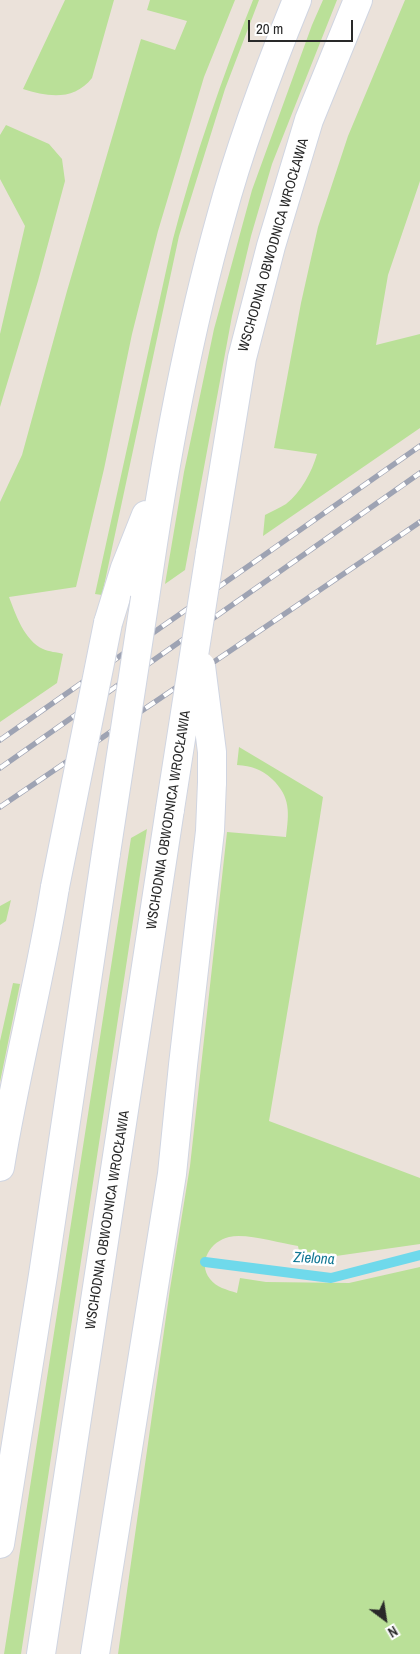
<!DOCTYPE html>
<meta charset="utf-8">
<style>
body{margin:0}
#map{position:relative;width:420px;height:1654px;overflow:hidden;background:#ebe2da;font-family:"Archivo Narrow",sans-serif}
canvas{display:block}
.north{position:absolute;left:360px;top:1594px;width:50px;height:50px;-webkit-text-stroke:4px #fff;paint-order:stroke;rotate:149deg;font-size:14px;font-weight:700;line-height:20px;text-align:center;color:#292929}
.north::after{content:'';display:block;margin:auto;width:18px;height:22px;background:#292929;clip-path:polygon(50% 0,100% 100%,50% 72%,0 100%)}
.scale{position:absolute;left:248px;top:20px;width:105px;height:22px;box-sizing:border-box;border:2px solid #292929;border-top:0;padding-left:6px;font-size:15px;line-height:18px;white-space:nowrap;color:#292929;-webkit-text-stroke:4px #fff;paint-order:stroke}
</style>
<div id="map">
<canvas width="420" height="1654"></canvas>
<div class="north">N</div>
<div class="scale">20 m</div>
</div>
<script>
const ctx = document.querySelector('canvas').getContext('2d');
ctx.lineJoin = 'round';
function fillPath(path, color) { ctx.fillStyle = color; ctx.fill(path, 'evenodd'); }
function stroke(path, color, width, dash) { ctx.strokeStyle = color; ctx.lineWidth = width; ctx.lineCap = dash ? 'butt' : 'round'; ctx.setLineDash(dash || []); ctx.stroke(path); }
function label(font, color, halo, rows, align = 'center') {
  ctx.font = font + ' "Archivo Narrow",sans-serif'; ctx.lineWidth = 5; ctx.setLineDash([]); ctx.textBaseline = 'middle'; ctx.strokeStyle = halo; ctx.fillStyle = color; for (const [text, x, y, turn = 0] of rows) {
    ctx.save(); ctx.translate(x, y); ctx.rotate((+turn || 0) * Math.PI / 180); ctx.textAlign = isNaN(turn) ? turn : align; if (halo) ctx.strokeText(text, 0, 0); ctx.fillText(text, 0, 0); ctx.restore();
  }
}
fillPath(new Path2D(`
 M65,0h49l-22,78c-18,23 -44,19 -69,11z
 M150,0h85l-31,77 -46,154 -26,103 -28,135 -28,118 -67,10c7,18 15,43 34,52 6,3 14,3 20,5l-6,29 -57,39v-220l22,-47 45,-164 74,-252 34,11 12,-29 -40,-11z
 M253,0h6l-34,89 -46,147 -77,359 -7,-1 78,-355c21,-81 49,-161 80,-239z
 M323,0h14l-65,164 -21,72 -19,80 -47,254 -20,14 19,-112 30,-143 38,-139 60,-165z
 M405,0h15v181l-32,94 -12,70 44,-11v94l-157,108 2,-21c7,-4 15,-7 21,-11 15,-12 26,-32 31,-50l-43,-6 27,-145 17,-76 30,-91z
 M6,125l43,19 13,15 3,22 -27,100 -38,126v-73l25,-108 -25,-47v-44z
 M239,747l84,50 -4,26 -50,298 151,57v66l-119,17 -3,-15c-20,-3 -51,-13 -69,-9 -18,4 -32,25 -19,42 6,8 17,11 27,14l3,-15 26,4 83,1 71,-16v387h-302l52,-365 20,-123 37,-334 59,5c3,-24 5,-40 -14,-58 -11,-10 -20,-13 -35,-14z
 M147,829l-126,825h-17l127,-816z
 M11,900l-5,21 -6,4v-19z
 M13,983l7,1 -20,98v-41z`), '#bae098');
stroke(new Path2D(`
 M205,1262l126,16 89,-23`), '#6fd9eb', 10);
const secondary = new Path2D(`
 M210,553l32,-195 29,-112 38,-126 49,-120
 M145,598c18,-128 41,-256 76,-381 20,-74 47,-146 76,-217
 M108,623l17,-55 21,-53
 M0,1167c15,-94 40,-186 55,-280
 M0,1544l43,-269 63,-422
 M41,1654l129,-845
 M95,1654l77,-480 11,-109 27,-234 2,-49`);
stroke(secondary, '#d0d5e1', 30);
stroke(secondary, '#fff', 28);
const rail = new Path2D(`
 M0,740l420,-294
 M0,768l420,-295
 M0,807l420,-285`);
stroke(rail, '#9ea3b3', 5.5);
stroke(rail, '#fff', 4, [11]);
const secondaryBridge = new Path2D(`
 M201,666l11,86v30
 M170,809l40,-256
 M106,853l39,-255
 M55,887l53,-264`);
stroke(secondaryBridge, '#d0d5e1', 30, []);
stroke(secondaryBridge, '#fff', 28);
label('14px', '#292929', '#fff', [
 ["WSCHODNIA OBWODNICA WROCŁAWIA",274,245,-74],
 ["WSCHODNIA OBWODNICA WROCŁAWIA",169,820,-81],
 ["WSCHODNIA OBWODNICA WROCŁAWIA",108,1220,-81]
]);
label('italic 15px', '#117794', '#fff', [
 ["Zielona",314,1259,3]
]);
</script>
